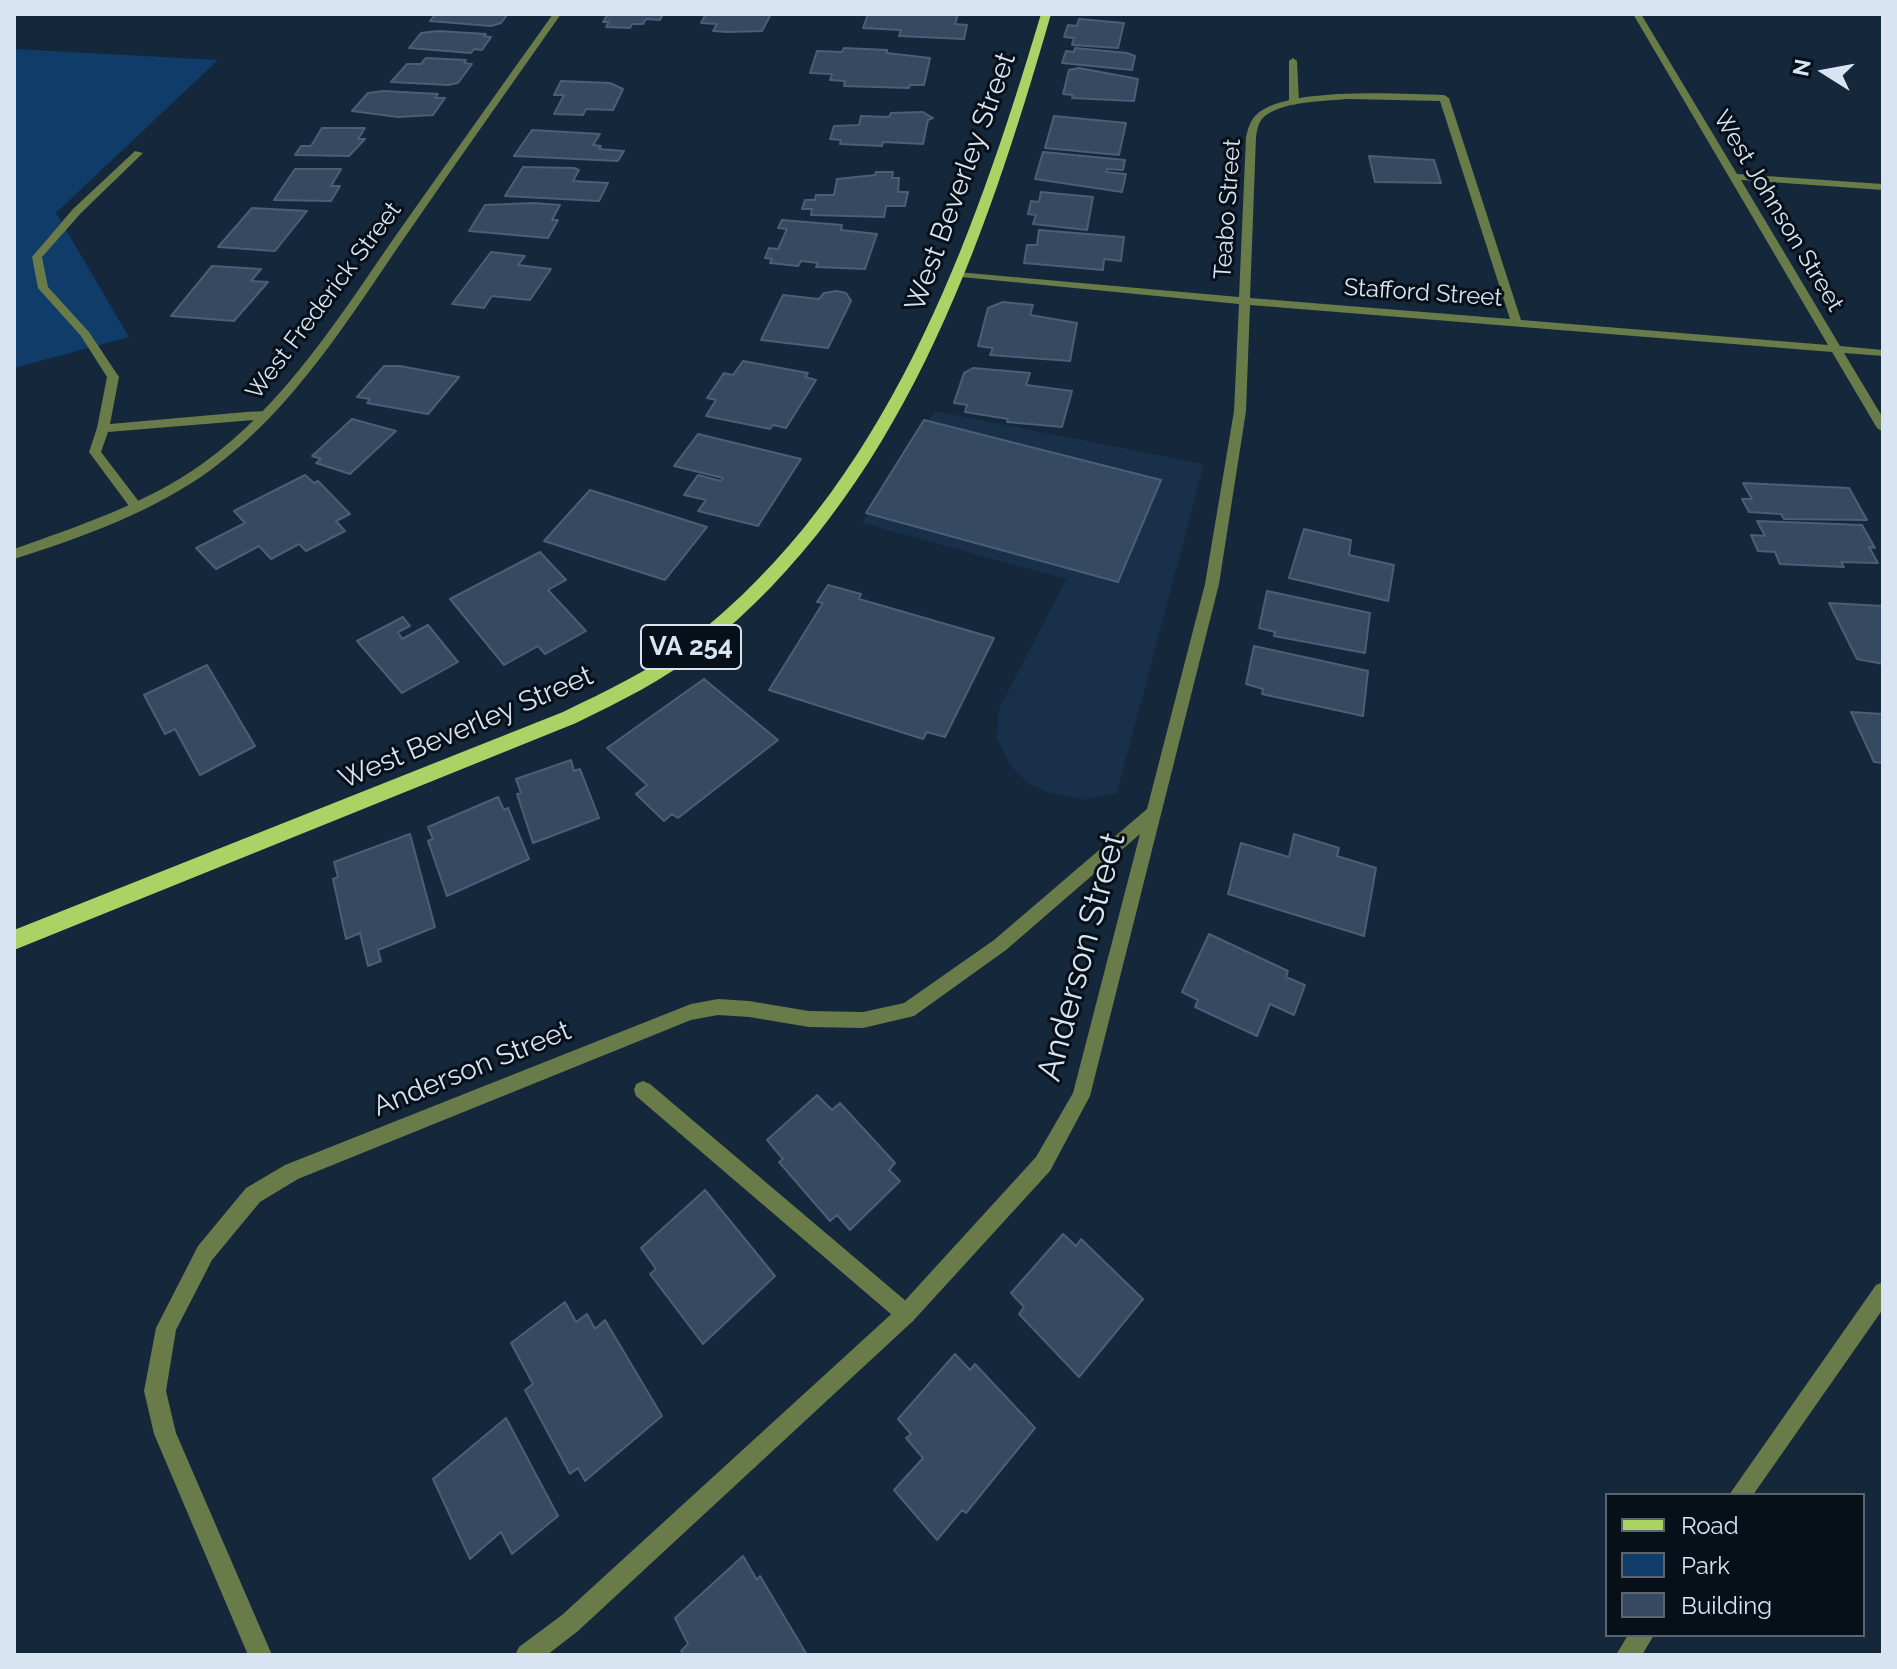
<!DOCTYPE html>
<style>
body{margin:0}
#map{position:relative;width:1897px;height:1669px;overflow:hidden;background:#14273b;font-family:Raleway,sans-serif}
canvas{display:block}
.frame{position:absolute;inset:0;border:16px solid #d8e4f2;pointer-events:none}
.legend{position:absolute;left:1605px;top:1493px;width:260px;height:144px;box-sizing:border-box;background:#070f18;border:2px solid #5b646f;margin:0;padding:10px 14px;list-style:none;font-size:24px;color:#d8e4f2}
.legend li{display:flex;align-items:center;gap:16px;height:40px}
.legend b{width:40px;border:2px solid #5b646f}
.north{position:absolute;left:1785px;top:32px;width:80px;height:80px;-webkit-text-stroke:6px #070f18;paint-order:stroke;rotate:281deg;font-size:22px;font-weight:700;line-height:32px;text-align:center;color:#d8e4f2}
.north::after{content:'';display:block;margin:auto;width:28px;height:36px;background:#d8e4f2;clip-path:polygon(50% 0,100% 100%,50% 72%,0 100%)}
</style>
<div id="map">
<canvas width="1897" height="1669"></canvas>
<div class="frame"></div>
<ul class="legend">
<li><b style="height:10px;background:#aad265"></b>Road</li>
<li><b style="height:22px;background:#103c69"></b>Park</li>
<li><b style="height:22px;background:#354960"></b>Building</li>
</ul>
<div class="north">N</div>
</div>
<script>
const ctx = document.querySelector('canvas').getContext('2d');
ctx.lineJoin = 'round';
function fillPath(path, color) { ctx.fillStyle = color; ctx.fill(path, 'evenodd'); }
function stroke(path, color, width, dash) { ctx.strokeStyle = color; ctx.lineWidth = width; ctx.lineCap = dash ? 'butt' : 'round'; ctx.setLineDash(dash || []); ctx.stroke(path); }
function label(font, color, halo, rows, align = 'center') {
  ctx.font = font + ' Raleway,sans-serif'; ctx.lineWidth = 6; ctx.setLineDash([]); ctx.textBaseline = 'middle'; ctx.strokeStyle = halo; ctx.fillStyle = color; for (const [text, x, y, turn = 0] of rows) {
    ctx.save(); ctx.translate(x, y); ctx.rotate((+turn || 0) * Math.PI / 180); ctx.textAlign = isNaN(turn) ? turn : align; if (halo) ctx.strokeText(text, 0, 0); ctx.fillText(text, 0, 0); ctx.restore();
  }
}
fillPath(new Path2D(`
 M935,411l269,53 -87,329 -33,7 -34,-7 -21,-9 -20,-20 -12,-26 2,-29 67,-130 -204,-56z`), '#19304a');
fillPath(new Path2D(`
 M14,49l204,11 -162,153 73,124 -115,31z`), '#103c69');
const building = new Path2D(`
 M436,14h72l-7,9 -10,3 -61,-5z
 M608,14h55l-3,6 -14,-1 -3,5h-11l-2,4 -24,-1 3,-5h-6z
 M706,14h65l-9,17 -34,1 -15,-1 4,-7 -16,-1z
 M868,14h90l-3,10 12,1 -3,14 -65,-3 2,-6 -38,-2z
 M1079,19l45,4 -6,25 -46,-3 2,-7 -10,-1 4,-12 9,1z
 M438,31l48,3 -2,2 7,1 -9,13 -8,-1 -3,4 -62,-5 12,-15z
 M844,48l43,2v3l43,5 -6,27h-14l-1,3 -65,-2 1,-5 -15,-1 2,-6 -22,-1 7,-22 25,1z
 M1075,48l52,5 8,3 -3,14 -70,-7 4,-12 8,1z
 M426,58l40,2 -2,3 8,1 -14,19 -10,2 -57,-3 16,-18h14z
 M1079,68l59,11 -4,22 -62,-3 1,-3 -10,-1 6,-24z
 M561,81l49,2 13,6 -10,21 -27,-1 -3,6 -29,-1 10,-19h-10z
 M384,91l54,3 -3,4h10l-12,17 -35,2 -46,-6 16,-18z
 M923,112l10,6 -5,2 -5,24 -40,-2 -1,4 -42,-2 1,-4 -11,-1 4,-13 25,-1 2,-9 28,1 2,-4z
 M1054,116l72,7 -7,32 -74,-7z
 M322,128h43l-7,11h7l-16,17 -54,-1 6,-9h10z
 M532,130l68,4 -7,11 8,1 -2,3 25,2 -6,10 -104,-5z
 M1043,152l82,8 -2,10 -16,-1 -1,3 20,2 -4,18 -87,-13z
 M1369,156l65,4 7,23 -66,-1z
 M523,167l51,1 5,2 -6,11 35,2 -9,18 -94,-5z
 M295,169h46l-10,17h9l-9,15 -57,-1z
 M876,172h17l-1,6h7l-1,14h10l-3,14h-19l-2,11 -73,-2 1,-6h-10l3,-9h10l1,-5h18l3,-16 38,-4z
 M1041,192l52,5 -6,33 -54,-6 3,-9 -8,-1 3,-13 8,1z
 M485,205l48,-2 27,2 -8,15h6l-10,18 -79,-7z
 M252,208l55,3 -32,40 -57,-4z
 M782,220l60,5 -1,5 36,4 -12,35 -49,-2 2,-4 -17,-2 -3,5 -28,-3 2,-4 -7,-1 4,-10 9,1 9,-20 -9,-1z
 M1039,230l85,7 -3,24 -17,-2 -1,11 -79,-7 3,-18h10z
 M491,252l34,4 -7,9 33,4 -21,31 -38,-4 -8,12 -32,-4z
 M212,266l49,3 -10,12 17,1 -34,39 -63,-5z
 M837,291l9,2 5,8 -23,47 -67,-8 22,-45 36,4 5,-6z
 M1003,302l30,3 -3,10 47,8 -7,38 -80,-6 3,-7 -15,-2 10,-38z
 M743,361l65,12 -3,4 11,3 -30,48 -13,-3 -3,4 -64,-13 10,-16 -9,-2 17,-25 9,2z
 M384,366h16l59,11 -31,37 -61,-11 3,-4 -13,-2z
 M973,368l57,5 -4,12 46,6 -10,36 -55,-5 1,-3 -43,-7 2,-7 -13,-2 10,-30z
 M352,419l44,12 -46,43 -34,-11 5,-4 -9,-3z
 M924,420l237,60 -43,102 -252,-69z
 M698,434l103,25 -43,67 -60,-15 8,-11 -22,-5 14,-20 23,6 2,-3 -49,-12z
 M305,475l9,8 4,-2 32,33 -14,7 9,10 -39,20 -7,-7 -28,15 -12,-13 -43,23 -20,-21 49,-25 -11,-12z
 M1743,483l106,5 18,32 -83,-1 -3,-5 -32,-2 -7,-13h10z
 M590,490l117,37 -42,53 -121,-39z
 M1757,521l105,4 13,23 -6,-1 9,16 -37,-1 3,5 -64,-3 -5,-12 -17,-1 -7,-16 14,1z
 M1304,529l47,11 -2,15 45,10 -6,36 -99,-23z
 M540,552l26,28 -18,10 38,41 -41,23 -7,-8 -34,19 -54,-66z
 M828,585l33,9 -2,5 135,39 -49,99 -18,-5 -4,7 -154,-49 54,-87 -6,-1z
 M1267,591l103,22 -5,40 -91,-17 1,-4 -16,-4z
 M1829,603l54,3v58l-26,-5z
 M403,617l7,9 -12,6 4,7 26,-14 30,37 -56,31 -45,-52z
 M1254,646l114,25 -5,45 -101,-22 1,-5 -17,-5z
 M207,665l48,81 -55,29 -25,-46 -10,5 -21,-39z
 M704,679l74,61 -100,78 -6,-4 -8,7 -28,-27 11,-9 -40,-37z
 M1851,712l32,2v49l-9,-1z
 M571,760l3,11 6,-2 19,49 -66,25 -16,-49 4,-1 -5,-14z
 M498,797l6,13 4,-2 21,51 -82,37 -19,-55 5,-2 -5,-12z
 M410,834l25,93 -57,23 3,11 -13,5 -8,-33 -14,6 -13,-60 5,-2 -4,-15z
 M1294,834l45,14 -2,8 39,12 -12,68 -136,-42 13,-51 48,14z
 M1209,934l79,37 -2,6 19,8 -11,30 -24,-11 -13,32 -62,-29 3,-7 -16,-8z
 M817,1095l15,15 8,-7 55,60 -6,7 11,11 -50,49 -13,-15 -7,6 -51,-59 4,-3 -16,-19z
 M705,1190l70,86 -72,68 -53,-70 6,-5 -15,-21z
 M1063,1234l13,12 5,-7 62,60 -64,78 -60,-63 5,-7 -13,-14z
 M565,1302l11,20 11,-8 8,15 10,-9 57,96 -77,65 -7,-13 -8,6 -45,-84 8,-6 -22,-41z
 M955,1354l15,16 5,-6 60,64 -69,85 -4,-3 -25,30 -43,-50 29,-32 -17,-20 5,-4 -13,-15z
 M506,1418l52,98 -46,38 -11,-22 -31,27 -37,-80z
 M743,1556l14,24 3,-4 47,79h-123l-3,-4 7,-7 -13,-26z`);
fillPath(building, '#354960');
stroke(building, '#4a5f77', 2);
fillPath(new Path2D(`
 M1293,58l4,3 2,41 -5,3 -5,-3v-41z
 M135,151l8,2 -62,60 -39,44 6,30 41,45 30,45 -9,47 136,-12 20,-1 6,4 -6,4 -158,13 -7,20 42,55 -6,4 -5,-1 -43,-58 8,-24 10,-51 -26,-41 -43,-48 -6,-31 41,-48z
 M643,1081l7,3 263,223 3,7 -3,7 -7,3 -7,-3 -263,-225 -2,-6 2,-6z
 M1883,1282v27l-130,186h-24l147,-210z
 M1628,1635h26l-12,20h-26z`), '#687b49');
fillPath(new Path2D(`
 M1633,14h8l96,160 146,10v6l-142,-10 99,166 43,4v6l-39,-3 39,65v14l-6,-4 -45,-76 -582,-47 -4,106 -27,173 -129,512 -40,75 -137,150 -335,310 -31,24h-32l4,-8 43,-32 337,-308 137,-150 37,-64 67,-259 -134,116 -92,66 -51,12 -54,-1 -60,-10 -31,-2 -27,5 -393,159 -38,23 -48,58 -36,70 -10,61 10,42 96,222h-24l-94,-221 -10,-43 12,-63 42,-82 48,-58 39,-23 406,-161 27,-5 31,2 60,10 54,1 41,-9 90,-63 153,-131 58,-225 29,-173 5,-107 -278,-27 -4,-1v-4l282,25 7,-160c2,-8 4,-16 10,-22 29,-29 147,-21 188,-20l5,3 72,222 307,25zM1349,99l91,2 70,218 -260,-21 6,-161c1,-6 2,-13 6,-18 16,-18 64,-18 87,-20z`), '#687b49');
fillPath(new Path2D(`
 M553,14h8c-52,74 -105,149 -156,223 -57,83 -111,171 -193,232 -57,42 -131,69 -198,90v-10c64,-23 132,-45 188,-85 82,-59 136,-145 192,-226 53,-75 106,-150 159,-224z`), '#687b49');
fillPath(new Path2D(`
 M1041,14h10c-67,233 -152,480 -349,636 -38,30 -83,52 -126,73l-562,227v-20l549,-218c43,-21 88,-42 126,-71 197,-153 283,-397 352,-627z`), '#aad265');
label('24px', '#d8e4f2', '#070f18', [
 ["Teabo Street",1228,209,-86],
 ["West Johnson Street",1778,211,59],
 ["Stafford Street",1423,293,4],
 ["West Frederick Street",324,301,-53]
]);
for (const [x, y, w] of [
 [691,647,100]
]) { const box = new Path2D(); box.roundRect(x - w / 2, y - 22, w, 44, 6); ctx.fillStyle = '#070f18'; ctx.fill(box); stroke(box, '#d8e4f2', 2); }
label('bold 26px', '#d8e4f2', null, [
 ["VA 254",691,647]
]);
label('28px', '#d8e4f2', '#070f18', [
 ["West Beverley Street",961,182,-70],
 ["West Beverley Street",466,728,-23],
 ["Anderson Street",472,1069,-22]
]);
label('34px', '#d8e4f2', '#070f18', [
 ["Anderson Street",1082,957,-75]
]);
</script>
